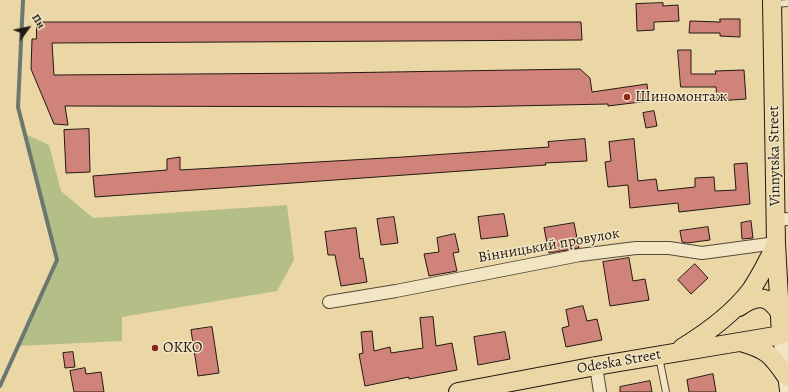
<!DOCTYPE html>
<meta charset="utf-8">
<style>
body{margin:0}
#map{position:relative;width:788px;height:392px;overflow:hidden;background:#ead7a5;font-family:Alegreya,serif}
canvas{display:block}
.north{position:absolute;left:8px;top:8px;width:40px;height:40px;-webkit-text-stroke:3px #f1e5c4;paint-order:stroke;rotate:57deg;font-size:11px;font-weight:700;line-height:16px;text-align:center;color:#241813}
.north::after{content:'';display:block;margin:auto;width:14px;height:18px;background:#241813;clip-path:polygon(50% 0,100% 100%,50% 72%,0 100%)}
</style>
<div id="map">
<canvas width="788" height="392"></canvas>
<div class="north">Пн</div>
</div>
<script>
const ctx = document.querySelector('canvas').getContext('2d');
ctx.lineJoin = 'round';
function fillPath(path, color) { ctx.fillStyle = color; ctx.fill(path, 'evenodd'); }
function stroke(path, color, width, dash) { ctx.strokeStyle = color; ctx.lineWidth = width; ctx.lineCap = dash ? 'butt' : 'round'; ctx.setLineDash(dash || []); ctx.stroke(path); }
function label(font, color, halo, rows, align = 'center') {
  ctx.font = font + ' Alegreya,serif'; ctx.lineWidth = 3; ctx.setLineDash([]); ctx.textBaseline = 'middle'; ctx.strokeStyle = halo; ctx.fillStyle = color; for (const [text, x, y, turn = 0] of rows) {
    ctx.save(); ctx.translate(x, y); ctx.rotate((+turn || 0) * Math.PI / 180); ctx.textAlign = isNaN(turn) ? turn : align; if (halo) ctx.strokeText(text, 0, 0); ctx.fillText(text, 0, 0); ctx.restore();
  }
}
fillPath(new Path2D(`
 M25,134l24,11 12,46 32,27 194,-13 7,55 -17,31 -155,26v24l-105,5 40,-86z`), '#b4bf88');
stroke(new Path2D(`
 M0,386l57,-126 -39,-153 5,-107`), '#6a786f', 4);
const building = new Path2D(`
 M663,3v3l15,-1 1,16 -25,1v8l-17,1 -1,-27z
 M720,19h20v18l-20,-1v-3h-31l1,-12 30,1z
 M37,22h544l1,18 -530,3 2,32 275,-2 251,-4 10,9 2,14 55,-8 2,17 -41,5v-2l-143,3 -400,-1 3,19 -14,-1 -23,-55 1,-30h4z
 M678,50h13v24h25l-1,-3 29,-1 2,29 -29,2 -1,-14h-35z
 M654,111l3,15 -11,2 -3,-15z
 M89,129l1,43 -24,1 -2,-43z
 M585,139l2,22 -42,2 1,2 -451,32 -2,-21 74,-6v-11l13,-2v13l223,-13 146,-10 -1,-5z
 M634,139l4,42 18,-2 2,12 37,-4v-9l19,-1 1,14 21,-1 -2,-26 13,-1 3,41 -71,8 -1,-9 -48,5 -2,-23 -20,2 -3,-25 6,-1 -2,-19z
 M504,214l4,22 -27,3 -3,-22z
 M394,217l4,26 -17,2 -4,-26z
 M751,221l2,17 -11,1 -1,-16z
 M574,223l5,25 -30,5 -5,-25z
 M708,227l2,13 -23,3 -5,-1 -2,-11z
 M356,228l4,31 3,-1 4,24 -26,4 -6,-31h-7l-3,-23z
 M455,234l4,18 -6,1 4,18 -28,5 -5,-22 15,-2 -2,-14z
 M629,258l4,23 12,-2 4,21 -39,6 -7,-44z
 M695,264l13,14 -17,16 -13,-14z
 M583,306l4,15 10,-2 5,21 -36,7 -4,-19 7,-2 -3,-16z
 M433,317l3,29 16,-3 5,27 -48,9v-2l-44,9 -6,-32 4,-1 -2,-21 11,-1 2,20 16,-4 1,6 32,-5 -3,-30z
 M212,327l7,46 -21,3 -7,-46z
 M505,332l5,27 -32,6 -4,-28z
 M73,352l2,15 -10,1 -2,-15z
 M85,368l1,6 15,-2 3,20h-30l-4,-21z
 M713,374l3,18h-27l-2,-12z
 M650,381l2,11h-32v-5z`);
fillPath(building, '#d08378');
stroke(building, '#241813', 1);
const service = new Path2D(`
 M774,4l14,-1
 M659,357l7,35`);
const minor = new Path2D(`
 M776,220l12,-1
 M329,302l67,-11 184,-36 56,-7h33l33,5 74,-10
 M596,366l4,26`);
const secondary = new Path2D(`
 M781,335l7,55`);
const primary = new Path2D(`
 M739,307c17,-12 29,-13 41,6
 M741,342c25,7 30,12 45,34
 M682,348c26,-16 51,-34 69,-58 9,-14 17,-29 24,-44
 M458,392l138,-26 185,-31 -5,-92 -4,-243`);
stroke(service, '#564838', 8);
stroke(minor, '#564838', 14);
stroke(secondary, '#241813', 18);
stroke(primary, '#241813', 20);
stroke(service, '#f1e5c4', 6);
stroke(minor, '#f1e5c4', 12);
stroke(secondary, '#f1e5c4', 16);
stroke(primary, '#ead7a5', 18);
for (const [x, y, r, color] of [
 [627,97,4,"#8f2418"],
 [155,348,4,"#8f2418"]
]) { const dot = new Path2D(); dot.arc(x, y, r, 0, 2 * Math.PI); ctx.fillStyle = color; ctx.fill(dot); stroke(dot, '#f1e5c4', 1.5); }
label('15px', '#241813', '#f1e5c4', [
 ["Шиномонтаж",635,97],
 ["OKKO",163,348]
], 'left');
label('15px', '#241813', '#f1e5c4', [
 ["Vinnytska Street",775,156,-91],
 ["Вінницький провулок",549,246,-10],
 ["Odeska Street",619,362,-10]
]);
</script>
